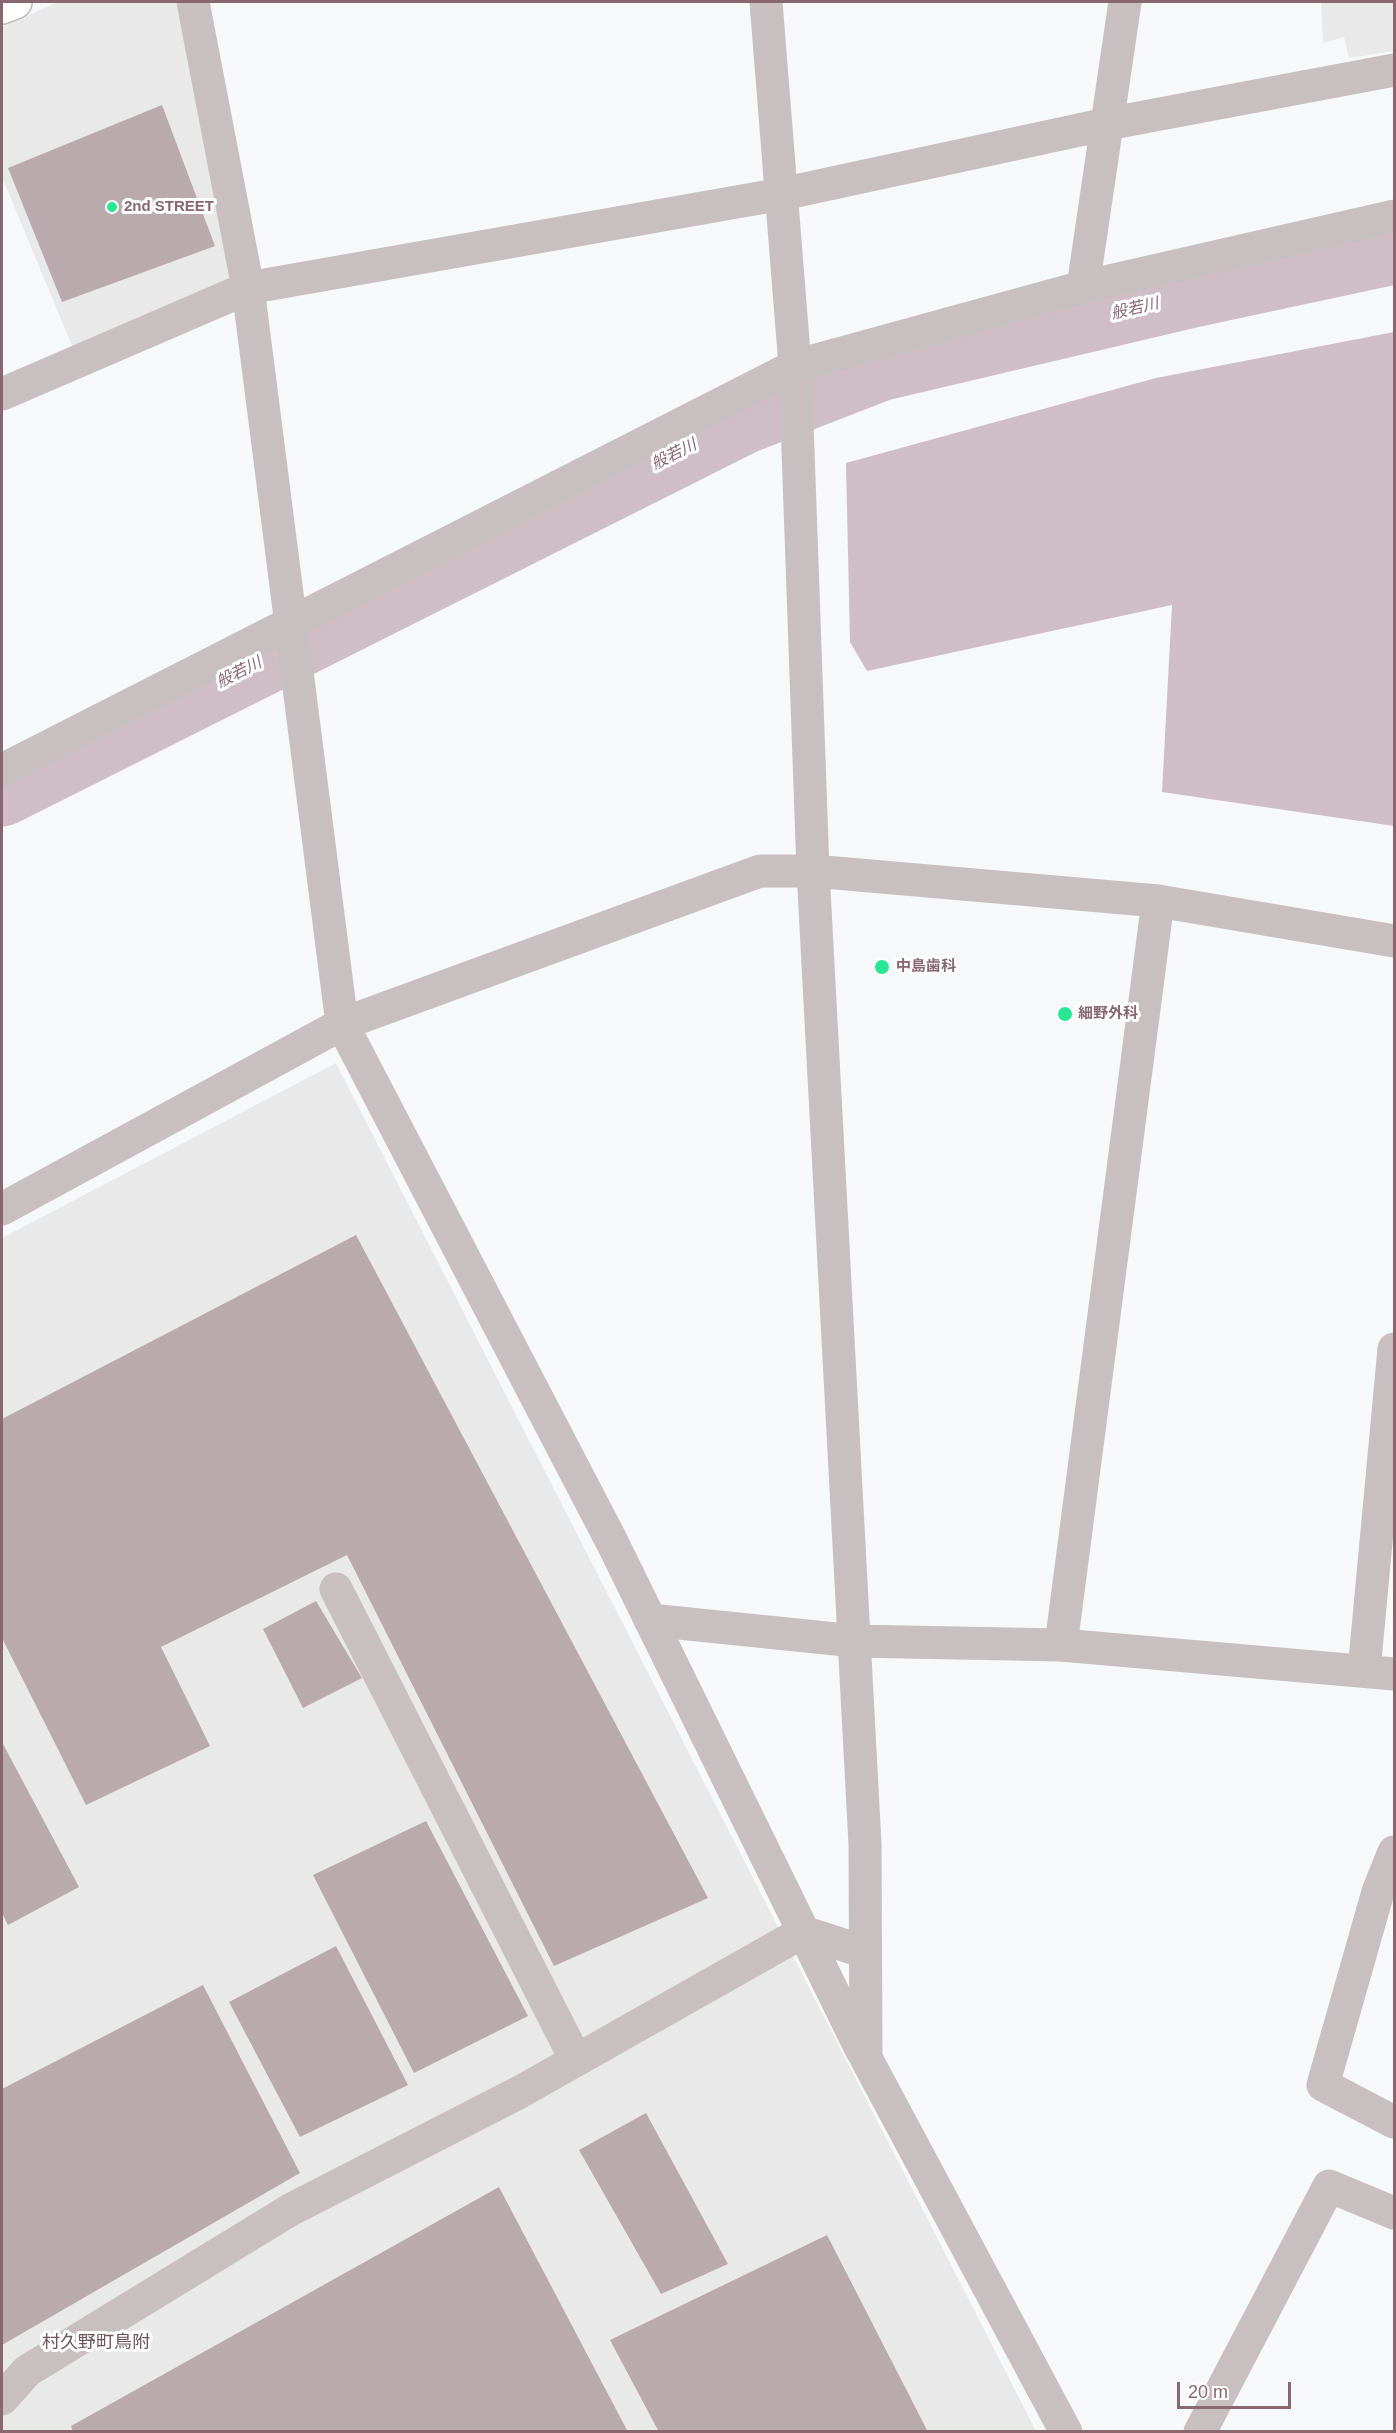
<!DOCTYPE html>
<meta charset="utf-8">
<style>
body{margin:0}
#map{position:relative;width:1396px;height:2433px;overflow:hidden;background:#f6f8f9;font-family:Arial,sans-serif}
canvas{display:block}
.frame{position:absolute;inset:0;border:3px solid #88676e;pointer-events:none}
.scale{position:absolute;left:1177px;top:2382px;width:114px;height:27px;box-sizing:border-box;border:3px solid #88676e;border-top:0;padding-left:8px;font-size:18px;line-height:21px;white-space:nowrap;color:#88676e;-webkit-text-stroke:4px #fff;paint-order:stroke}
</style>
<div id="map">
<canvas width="1396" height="2433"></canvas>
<div class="frame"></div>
<div class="scale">20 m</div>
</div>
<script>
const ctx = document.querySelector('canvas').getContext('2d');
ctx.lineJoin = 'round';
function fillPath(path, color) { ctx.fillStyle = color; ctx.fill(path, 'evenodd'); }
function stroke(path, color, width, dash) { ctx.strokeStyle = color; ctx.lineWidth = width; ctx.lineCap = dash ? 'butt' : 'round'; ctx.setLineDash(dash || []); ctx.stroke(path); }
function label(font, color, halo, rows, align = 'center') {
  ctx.font = font + ' Arial,"Noto Sans JP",sans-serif'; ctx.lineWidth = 6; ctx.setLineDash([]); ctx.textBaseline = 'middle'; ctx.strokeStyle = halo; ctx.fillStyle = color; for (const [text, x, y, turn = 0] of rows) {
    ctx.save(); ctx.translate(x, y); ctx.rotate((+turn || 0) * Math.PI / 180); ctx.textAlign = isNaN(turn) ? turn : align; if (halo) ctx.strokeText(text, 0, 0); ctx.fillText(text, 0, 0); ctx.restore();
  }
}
fillPath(new Path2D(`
 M58,2h118l59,279 -160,72 -73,-176v-150z
 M1321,2h73v49l-45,7 -5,-21 -21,6z
 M336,1063l700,1368 -1034,1v-1194z`), '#e9e9ea');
fillPath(new Path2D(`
 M1394,332v494l-232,-34 10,-187 -305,66 -17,-29 -4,-179 310,-85z`), '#cfbec5');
stroke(new Path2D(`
 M2,792l743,-373 134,-52 314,-74 201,-43`), '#cfbec5', 69);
fillPath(new Path2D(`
 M162,105l53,141 -153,56 -54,-134z
 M356,1235l352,663 -154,68 -207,-411 -186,92 49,99 -124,59 -84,-167v-219z
 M316,1601l46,77 -59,30 -40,-79z
 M2,1742l77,145 -71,38 -6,-12z
 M426,1821l102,195 -114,57 -101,-198z
 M336,1946l72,139 -108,52 -71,-135z
 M203,1985l97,188 -298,172v-256z
 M646,2113l82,151 -67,30 -82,-144z
 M499,2187l129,245h-555l-2,-6z
 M827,2235l101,197h-269l-49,-92z`), '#b9aaae');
const major = new Path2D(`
 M2,7l13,-5`);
stroke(major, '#bcb3b5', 36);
stroke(new Path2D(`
 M193,2l55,286 94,736 270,518 250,509
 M766,2l29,364 18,505 52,973 1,214 200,374
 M1083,287l42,-285
 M2,394l246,-106 534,-94 325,-70 287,-54
 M2,770l793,-404 288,-79 311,-71
 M2,1209l340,-185 418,-153h53l345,30 236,40
 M336,1589l240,471
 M650,1620l205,21 206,4 333,29
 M1061,1645l97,-744
 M1364,1671l30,-322
 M1394,1852l-16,40 -55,193 71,37
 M2,2399l25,-28 263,-161 230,-118 283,-160 62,20
 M1200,2432l129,-246 65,27`), '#c8bfc1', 33);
stroke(major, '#fff', 33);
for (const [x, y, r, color] of [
 [112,207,6,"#28e793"],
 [882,967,8,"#28e793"],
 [1065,1014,8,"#28e793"]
]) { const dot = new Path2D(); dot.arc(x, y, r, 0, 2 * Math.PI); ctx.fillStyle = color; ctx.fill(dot); stroke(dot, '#fff', 2); }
label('bold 15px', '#88676e', '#fff', [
 ["2nd STREET",124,207],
 ["中島歯科",896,967],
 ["細野外科",1078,1014]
], 'left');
label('italic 16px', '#8a6875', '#fff', [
 ["般若川",1135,309,-13],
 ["般若川",674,455,-27],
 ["般若川",239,673,-27]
]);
label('18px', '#6d555b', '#fff', [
 ["村久野町鳥附",96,2343]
]);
</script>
